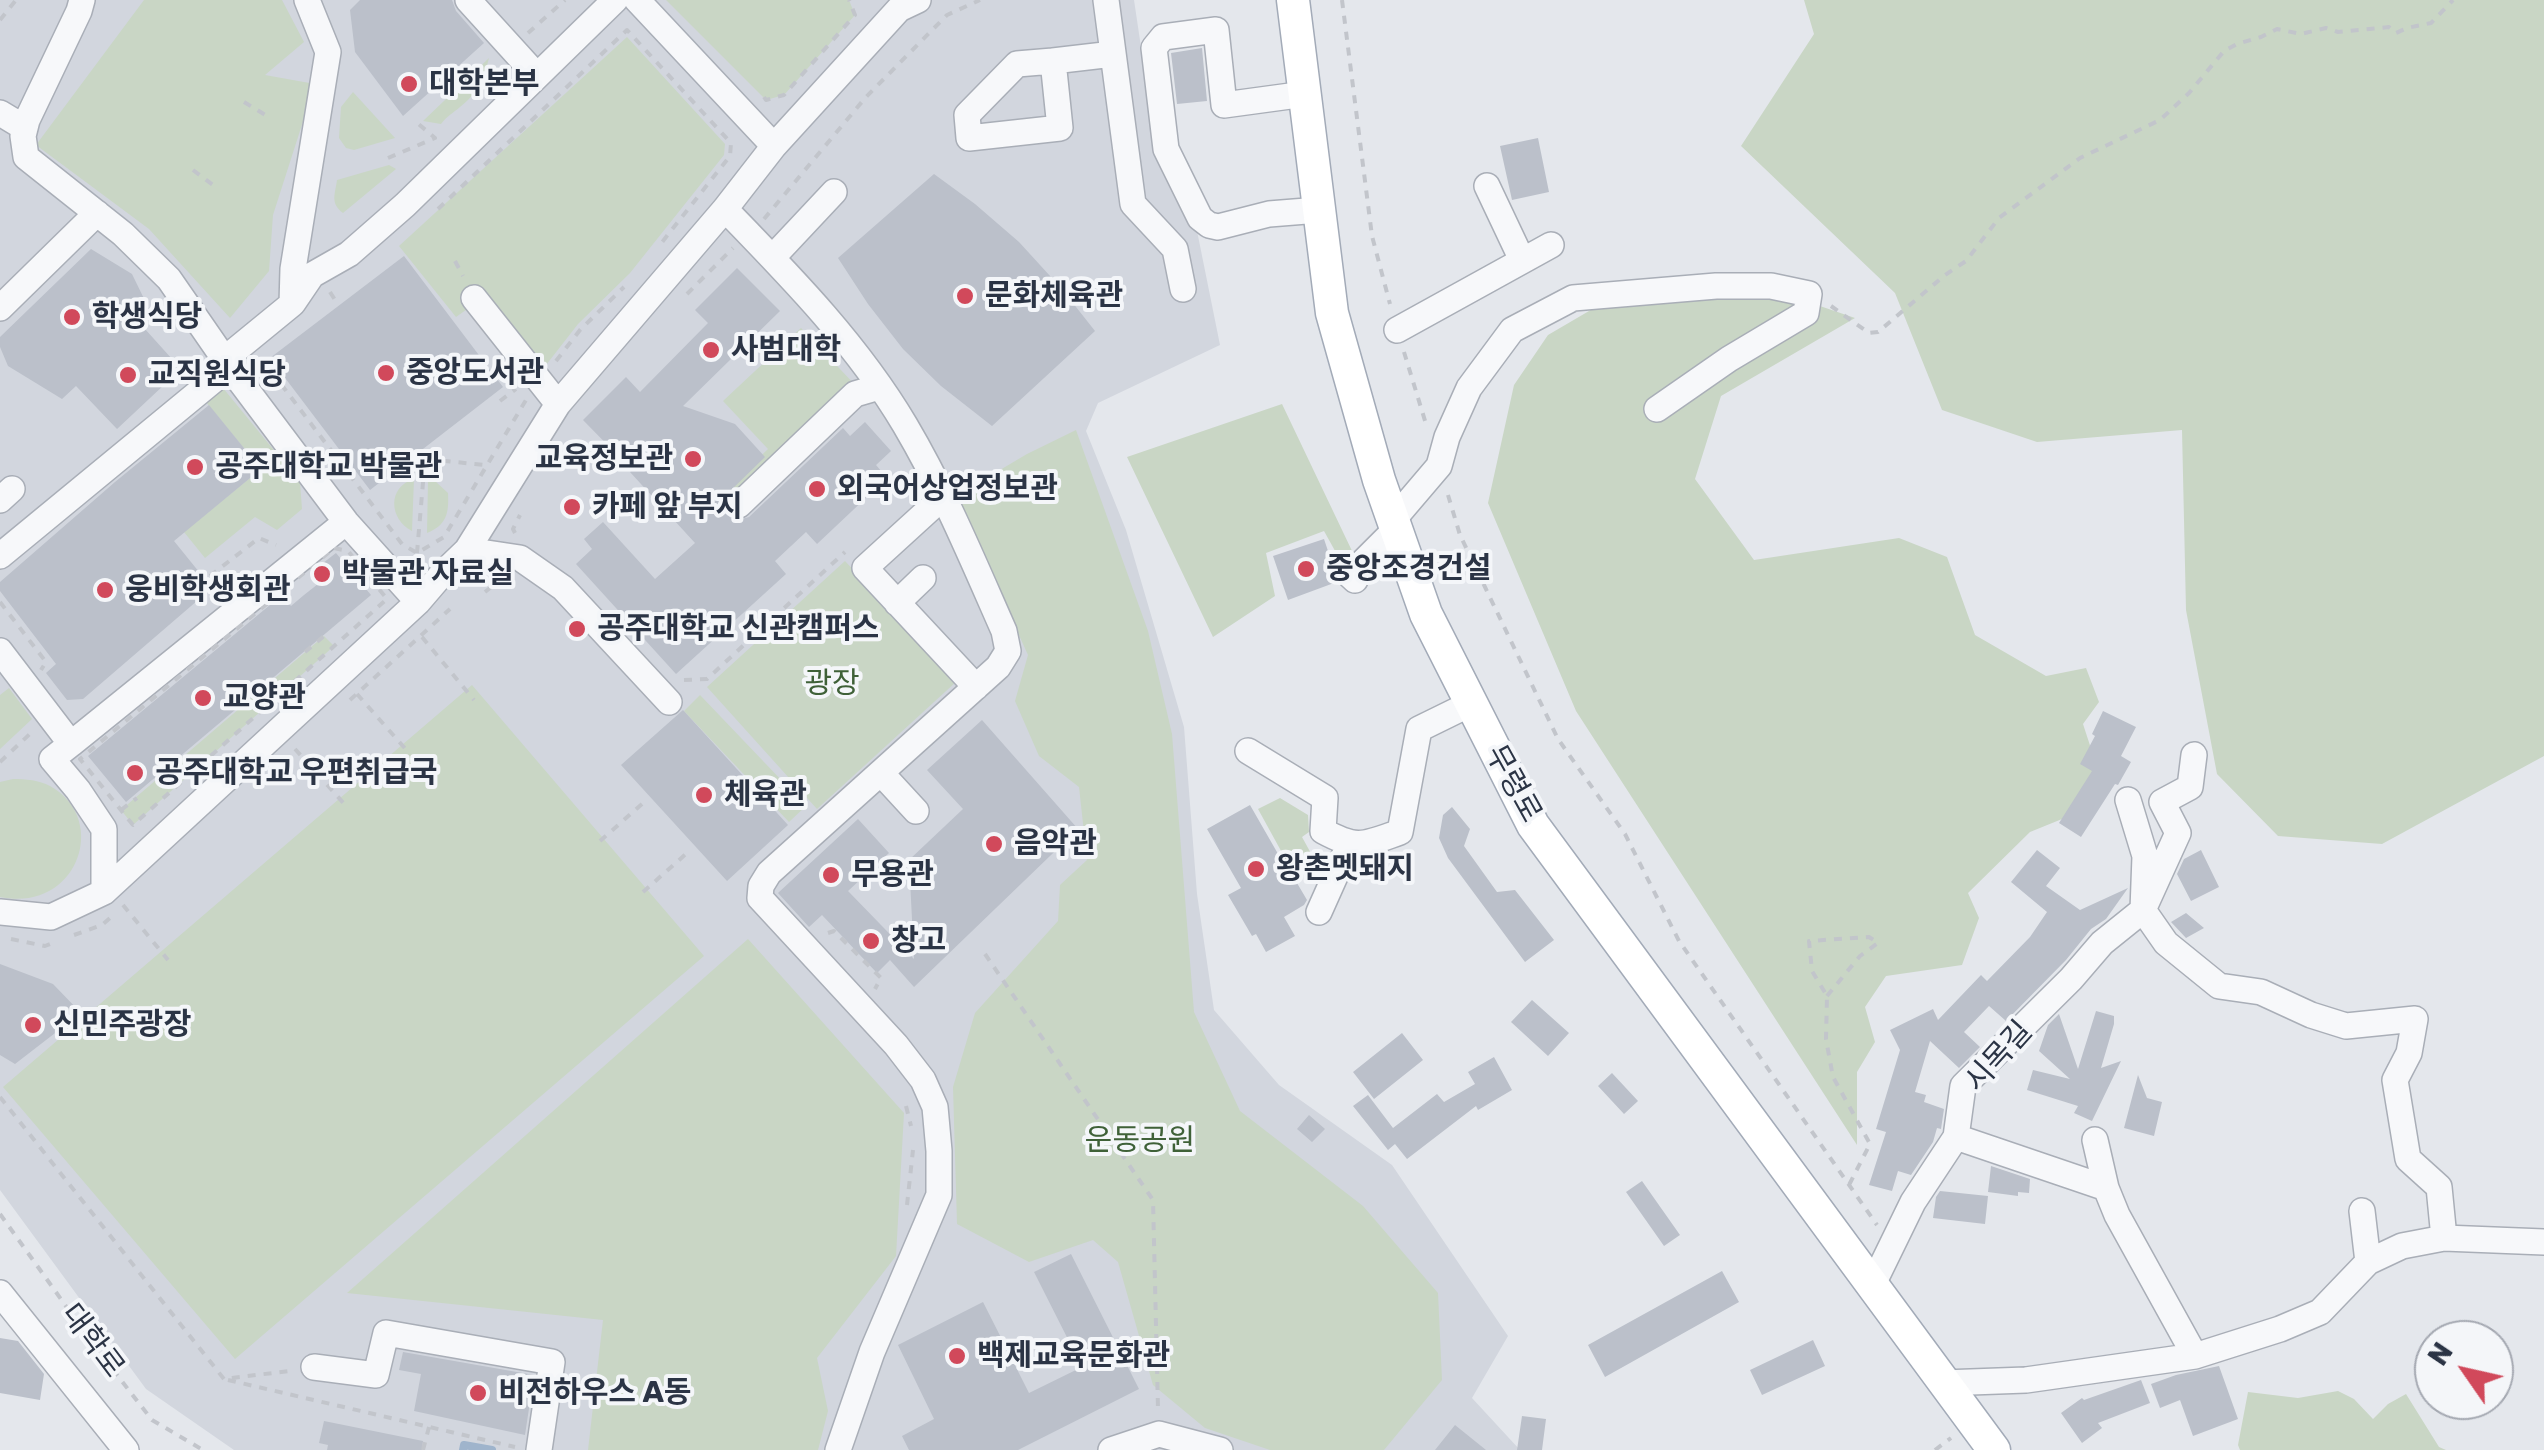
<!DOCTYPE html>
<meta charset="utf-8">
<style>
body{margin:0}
#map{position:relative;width:2544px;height:1450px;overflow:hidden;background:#e4e7ec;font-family:Rubik,sans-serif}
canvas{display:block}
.north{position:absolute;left:2414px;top:1320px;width:100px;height:100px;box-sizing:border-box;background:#f4f6f9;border:2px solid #a4a8b1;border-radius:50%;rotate:304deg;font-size:28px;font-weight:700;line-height:40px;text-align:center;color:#2b3445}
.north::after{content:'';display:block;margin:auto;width:35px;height:45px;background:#d1495b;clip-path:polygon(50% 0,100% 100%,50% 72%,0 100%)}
</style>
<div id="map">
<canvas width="2544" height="1450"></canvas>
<div class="north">N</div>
</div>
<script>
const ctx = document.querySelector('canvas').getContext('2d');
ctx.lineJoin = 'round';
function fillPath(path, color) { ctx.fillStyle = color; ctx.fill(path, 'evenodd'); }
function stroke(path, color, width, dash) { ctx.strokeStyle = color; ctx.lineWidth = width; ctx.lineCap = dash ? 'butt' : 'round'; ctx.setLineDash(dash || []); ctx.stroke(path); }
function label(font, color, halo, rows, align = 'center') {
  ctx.font = font + ' Rubik,"Noto Sans KR",sans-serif'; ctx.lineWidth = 8; ctx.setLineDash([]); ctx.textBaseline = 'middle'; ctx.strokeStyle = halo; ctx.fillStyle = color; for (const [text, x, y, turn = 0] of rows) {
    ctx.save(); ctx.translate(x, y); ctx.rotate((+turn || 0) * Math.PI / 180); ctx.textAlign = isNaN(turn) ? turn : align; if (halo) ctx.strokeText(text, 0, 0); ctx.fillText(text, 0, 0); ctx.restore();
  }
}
fillPath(new Path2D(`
 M0,0h1134l22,148 38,68 26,129 -122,58 -12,28 40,99 58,197 13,167 17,116 65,75 113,80 116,171 -36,62 48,52h-1286l-88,-61 -146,-199z`), '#d2d6de');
fillPath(new Path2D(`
 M144,0h138l22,42 -39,33 50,9 -42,131 -4,56 -39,47 -81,-89 -113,-84z
 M666,0h183l6,15 -71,80 -18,5z
 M1804,0h740v756l-162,88 -104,-8 -61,-62 -31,-164 -4,-180 -145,12 -95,-32 -47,-117 -154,-147 73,-112z
 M627,37l98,107 -1,11 -94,118 -52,51 -39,50 -59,-74 -24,17 -57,-71z
 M489,58c-5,21 -12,36 -29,49 -7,6 -13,9 -19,17l-18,-3z
 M353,92l42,46 -41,12 -8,-2 -7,-10 2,-31z
 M389,165l7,4 -53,44c-13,-10 -8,-18 -6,-33z
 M1776,291l79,27 -134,78 -26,83 59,81 145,-22 48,19 28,78 71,41 40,-8 13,34 -16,22 16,49 -32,44 -37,15 -62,61 11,25 -17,47 -76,11 -21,31 10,35 -18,30v73l-281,-434 -88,-208 26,-118 34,-50 53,-31z
 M801,328l57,60 -125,118 -11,-12 46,-45 -45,-48z
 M223,388l77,94 2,27 -25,21 -22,-13 -50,41 -21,-26 77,-63 -55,-67z
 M1282,404l71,149 -14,5 -15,-27 -58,22 9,43 -62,41 -86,-180z
 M1076,430l72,201 24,103 22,278 46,99 123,95 75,87 4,87 -58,70h-114l-65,-22 -52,-43 -35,-123 -25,-22 -64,22 -72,-38 -4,-137 22,-74 83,-92 2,-36 27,-25 -8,-73 -40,-31 -24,-55 13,-46 -72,-159 71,-42z
 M414,479l-2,52c-23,-12 -25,-44 2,-52z
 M428,481h7l13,12c1,20 -1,32 -21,40z
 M845,561l112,120 -140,128 -110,-122z
 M324,636l10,10 -201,179 -12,-15z
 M472,685l232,271 -469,403 -232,-272z
 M9,688l23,31 -32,30v-54z
 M700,695l106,111 -17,16 -105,-111z
 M13,779c13,0 26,1 37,7 60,33 28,127 -50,111v-115z
 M1280,798l28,17 1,17 -7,5 11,20 -22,12 -33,-60z
 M748,939l156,174 -8,143 -79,102 11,53 -10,39h-230l15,-130 -256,-27z
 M2338,1391l16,8 19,20 15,-15 18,-10 33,53 7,3h-206l-2,-5 10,-53 50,6z`), '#c9d6c5');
stroke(new Path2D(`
 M463,1450l1,-5 28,5`), '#9fb4cc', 8);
fillPath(new Path2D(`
 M360,0h92l4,11 28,32 -81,73 -48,-64 -5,-42z
 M1202,48l5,53 -30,3 -6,-51z
 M1538,138l11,54 -37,8 -12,-54z
 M934,174l41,30 44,38 42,46 34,43 -103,95 -51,-40 -38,-37 -35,-45 -30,-46z
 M91,249l41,25 18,37 -5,18 36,40 -64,60 -41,-43 -14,13 -54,-33 -8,-19v-10z
 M404,256l99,131 -133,103 -100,-132z
 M737,268l43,43 -97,95 52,18 30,33 -38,37 -4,14 4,7 8,6 14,-4 94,-89 7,8 15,-14 26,29 -15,14 11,13 -70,66 -11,-12 -31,29 11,13 -110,100 -100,-110 16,-15 -8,-10 19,-17 52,57 40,-36 -65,-71 2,-2 -49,-50 43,-43 14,15 68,-69 -13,-13z
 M209,405l52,64 -87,72 38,47 -129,111 -16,1 -21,-27 10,-9 -56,-73v-9l115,-100z
 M1324,539l5,15 -5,7v9l10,13 -46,17 -15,-44z
 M336,553l35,42 -245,207 -38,-46 194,-161 9,11 13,-11 14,-11 -4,-14z
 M683,710l105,115 -61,56 -106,-116z
 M2103,711l33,16 -15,29 10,6 -13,23 -3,-1 -34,53 -22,-14 33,-52 -12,-7 15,-28 -3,-2z
 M982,720l96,109 -164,158 -24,-27 -13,13 -55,-58 -13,12 -31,-34 80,-74 31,34 -41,38 66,68 -5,-99 54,-51 -36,-39z
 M1250,805l43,75 4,3 10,17 -3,5 -20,12 11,19 -29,16 -10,-18 -4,2 -24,-41 13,-7 -34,-59z
 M1452,807l18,22 -6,17 33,46 18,-2 39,50 -29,22 -77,-104 -9,-20 4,-23z
 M2037,850l23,18 -14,18 34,24 48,-22 -22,31 -15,10 -25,31 -60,61 -17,-15 -25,26 16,15 -21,21 -29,-27 -15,51 11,3 -2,7 20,7 -3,20 -4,-1 -4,14 -22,33 -13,-4 -6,20 -23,-6 17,-53 -10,-3 24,-79 -10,-20 43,-21 5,11 43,-45 6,6 43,-44 17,-25 -36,-30z
 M2201,850l18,37 -28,14 -14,-27 7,-15z
 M2186,913l18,15 -18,10 -15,-16z
 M0,964l53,20 28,29 -66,51 -15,-9z
 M1532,1000l37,33 -21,23 -37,-34z
 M2096,1011l18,5v8l-13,44 20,-7 -29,60 -18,-8 4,-7 -51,-16 6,-20 37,9 -31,-28 9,-26 11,-11 19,55z
 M1402,1033l21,27 -49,39 -21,-27z
 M1494,1057l18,33 -34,20 -2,-4 -69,53 -12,-15 -7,6 -35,-44 15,-11 25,33 44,-34 7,8 31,-18 -7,-12z
 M1612,1073l26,28 -14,13 -26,-28z
 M2138,1075l9,23 15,4 -8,34 -30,-8z
 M1309,1115l16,14 -13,13 -15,-13z
 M1991,1166l39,13 -1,14 -11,-1v4l-30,-4z
 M1642,1181l38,54 -16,11 -38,-54z
 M1940,1191l48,5 -3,28 -52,-6 3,-21z
 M1071,1254l68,135 -121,61h-109l-7,-14 32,-17 -36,-74 85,-43 46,91 53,-26 -48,-95z
 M1722,1271l17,31 -134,75 -17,-32z
 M0,1338l18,3 26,33 -4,26 -40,-7z
 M1813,1340l12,26 -63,29 -12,-25z
 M403,1352l131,23 -9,60 -111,-24 7,-37 -22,-4z
 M2219,1366l19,53 -45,17 -13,-36 -20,8 -9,-24 25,-9z
 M2141,1380l9,23 -52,20 4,5 -20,15 -21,-30 21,-15 2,2z
 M1522,1416l24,3 -4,31h-25z
 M324,1421l99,20 -1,9h-95l1,-5 -9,-2z
 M1455,1425l31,25h-51z`), '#bbc0ca');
const minor = new Path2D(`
 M82,0l-3,11 -52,109 -4,16 3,21 97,77 46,45 65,94 112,149 72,80
 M468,0l69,76
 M637,0l137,146
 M1106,0l27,204 42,45 8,40
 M1053,61l7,67 -91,10 -2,-23 50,-51z
 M1053,61l60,-7
 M1305,94l-81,11 -8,-75 -53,7 -9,11 12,101 34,69 9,7 9,2 51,-13 50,-4
 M0,113l25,15
 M1487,186l35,74
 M725,209c65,67 132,135 180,216 39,66 68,136 99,206l4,20 -10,16 -229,206 -8,13 -1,12 136,147 27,35 12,27 4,44v44l-67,157 -34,98
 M773,257l61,-65
 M474,298l84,106
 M293,303l19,-28 37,-21 56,-49 210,-205
 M0,308l97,-95
 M1397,330l154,-85
 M944,496l-79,72 111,119
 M0,500l12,-11
 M739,505l116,-111 24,-7
 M1393,520l46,-54 8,-29 22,-49 43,-58 61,-32 143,-12h55l38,8 -3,19 -77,46 -72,50
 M467,550l53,8 43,30 106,114
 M0,556l221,-182 5,-16 66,-54 1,-35 35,-217 -21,-52
 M1340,566l15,14 8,-18 33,-33
 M897,603l26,-25
 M0,651l71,93 -19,15 26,31 26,39v63
 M71,744l275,-222
 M1248,751l77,47 -2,33c35,19 40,14 77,1l19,-103 51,-25
 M881,773l35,38
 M2128,800l17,56 -2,54 23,33 53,43 42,6 50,23 35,11 69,-7 -6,34 -14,27 13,79 31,28 5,51 -42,8 -34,16
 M0,912l51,5 53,-25 314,-290 24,-28 25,-24 91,-146 167,-195 49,-63 125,-137 19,-9
 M1319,912l30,-67
 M1956,1137l150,51 -11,-48
 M2444,1238l100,4
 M1872,1286l41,-84 43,-65 7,-51 108,-107 31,-36 41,-33 35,-77 -16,-31 28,-15 4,-32
 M0,1293l126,157
 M2195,1356l85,-27 40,-17 48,-50 -6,-51
 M314,1367l62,8 10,-42 166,29 -13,88
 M1943,1383l83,-3 169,-24 -78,-141 -11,-27
 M1111,1450l48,-16 61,16`);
const major = new Path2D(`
 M1293,0l39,313 47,167 47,134 107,211 461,625`);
stroke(minor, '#a9aeb7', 28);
stroke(major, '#a3abb8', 35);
stroke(new Path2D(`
 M1342,0l30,236 18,68
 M0,20l16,-20
 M528,33l37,-33
 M764,97l2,3 18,-5 71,-80 -6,-15
 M244,102l23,14
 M388,158l47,-20 -20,-17
 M193,170l20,15
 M438,209l189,-179 104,113 -1,13 -71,90
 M764,219l102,-122 81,-82 33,-15
 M455,261l8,15
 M330,292l7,11
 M687,294l46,-46
 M1831,306l38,27 9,-1 67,-57 21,-14 33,-43 81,-60 80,-38 29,-27 35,-42 13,-7 24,-7 16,-8 24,5 25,-6 12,4 51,-5 7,6 11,-5 24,-5 22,-23
 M1404,352l22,72
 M262,359l140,185 15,9 27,-16 82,-137
 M556,361l24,-31 44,-43
 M500,401l16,-12
 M1448,495l12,40 98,204 67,95 54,107 198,284
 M515,533l-2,-4 7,-14
 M334,548l14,3 39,48 -254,226 -53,-66z
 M417,553l8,-94 60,6
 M210,576l49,-38 17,7
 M485,592l16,-13
 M0,602l46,60 -5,8
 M422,637l52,63
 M305,652l19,-16
 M684,680l23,-1 138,-127
 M357,694l53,60
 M350,700l100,-91
 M295,749l52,58
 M0,762l33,-31
 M121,810l16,-12
 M600,841l42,-37
 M643,892l44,-39
 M123,905l45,55
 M828,933l6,-2 47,47 -6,11
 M74,935l28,-10 8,-7
 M11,939l34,7 10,-4
 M985,954l168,246 5,209
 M1827,996l33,-40 18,-13 -9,-6 -60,4 3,30 15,25 -1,43 7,38 37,67 -21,41
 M0,1097l224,282 65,-8
 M906,1106l5,20
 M907,1205l6,-55
 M0,1214l96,134 56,72 51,30
 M228,1380l287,67
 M423,1450l6,-23
 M1935,1450l16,-12`), '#c2c5cb', 4, [8, 8]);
stroke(minor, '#f7f8fa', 25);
stroke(major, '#fff', 32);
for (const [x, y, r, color] of [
 [409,84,10,"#d1495b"],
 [965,296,10,"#d1495b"],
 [72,317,10,"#d1495b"],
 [711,350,10,"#d1495b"],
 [386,373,10,"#d1495b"],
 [128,375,10,"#d1495b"],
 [693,459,10,"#d1495b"],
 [195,467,10,"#d1495b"],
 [817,489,10,"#d1495b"],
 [572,507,10,"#d1495b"],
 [1306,569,10,"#d1495b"],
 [322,574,10,"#d1495b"],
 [105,590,10,"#d1495b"],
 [577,629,10,"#d1495b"],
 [203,698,10,"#d1495b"],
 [135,773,10,"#d1495b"],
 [704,795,10,"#d1495b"],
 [994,844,10,"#d1495b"],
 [1256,869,10,"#d1495b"],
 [831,875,10,"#d1495b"],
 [871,941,10,"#d1495b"],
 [33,1025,10,"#d1495b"],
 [957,1356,10,"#d1495b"],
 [478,1393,10,"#d1495b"]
]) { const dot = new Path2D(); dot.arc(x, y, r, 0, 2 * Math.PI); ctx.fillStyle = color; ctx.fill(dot); stroke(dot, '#f4f6f9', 4); }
label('bold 30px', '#2b3445', '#f4f6f9', [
 ["대학본부",429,84],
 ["문화체육관",985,296],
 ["학생식당",92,317],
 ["사범대학",731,350],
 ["중앙도서관",406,373],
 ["교직원식당",148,375],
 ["교육정보관",673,459,"right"],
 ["공주대학교 박물관",215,467],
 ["외국어상업정보관",837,489],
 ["카페 앞 부지",592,507],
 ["중앙조경건설",1326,569],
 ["박물관 자료실",342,574],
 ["웅비학생회관",125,590],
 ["공주대학교 신관캠퍼스",597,629],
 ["교양관",223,698],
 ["공주대학교 우편취급국",155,773],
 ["체육관",724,795],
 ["음악관",1014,844],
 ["왕촌멧돼지",1276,869],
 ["무용관",851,875],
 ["창고",891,941],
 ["신민주광장",53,1025],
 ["백제교육문화관",977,1356],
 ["비전하우스 A동",498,1393]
], 'left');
label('30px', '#3f6138', '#f4f6f9', [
 ["광장",832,684],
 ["운동공원",1140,1141]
]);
label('30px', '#2b3445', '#f4f6f9', [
 ["무령로",1513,784,61],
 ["시목길",1999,1057,-48],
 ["대학로",92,1341,53]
]);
</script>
